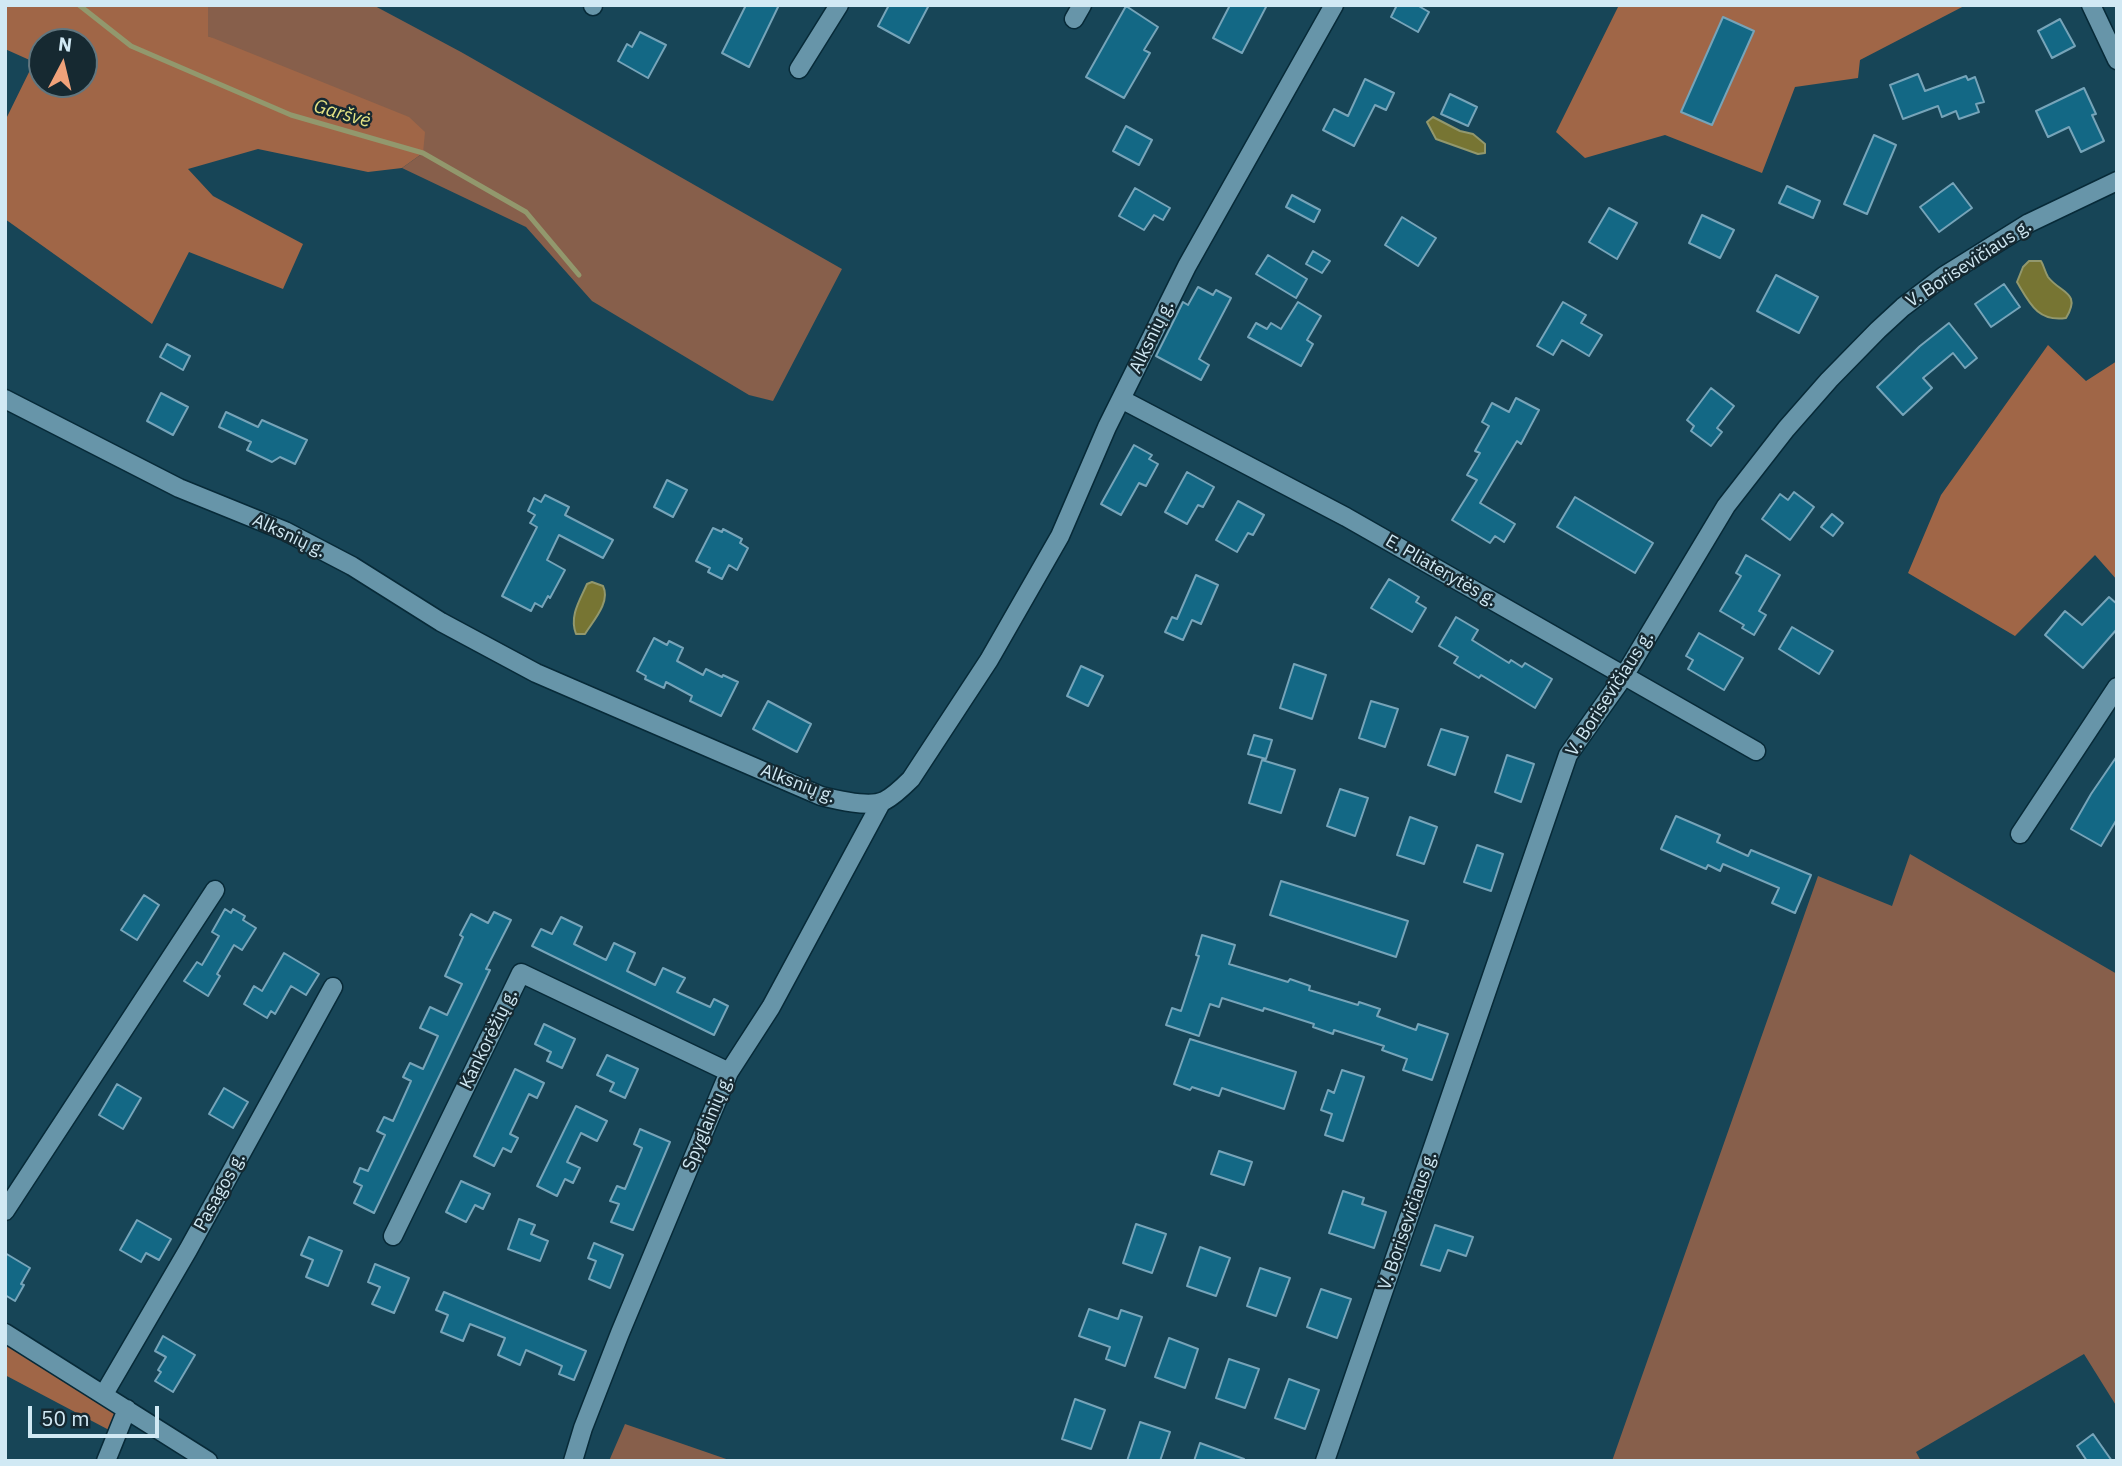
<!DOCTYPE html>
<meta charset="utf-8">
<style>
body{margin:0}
#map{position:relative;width:2122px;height:1466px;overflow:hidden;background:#174557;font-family:"IBM Plex Sans",sans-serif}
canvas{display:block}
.frame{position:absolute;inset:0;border:7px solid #d1e9f4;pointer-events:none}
.north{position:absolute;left:28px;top:28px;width:70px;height:70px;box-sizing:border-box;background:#162931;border:2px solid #61767f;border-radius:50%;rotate:7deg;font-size:19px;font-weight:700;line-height:28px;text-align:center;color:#d1e9f4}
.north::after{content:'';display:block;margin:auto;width:24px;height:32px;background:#f0a27a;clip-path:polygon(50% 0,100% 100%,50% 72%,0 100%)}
.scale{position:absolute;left:28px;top:1406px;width:131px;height:32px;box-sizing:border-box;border:4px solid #d1e9f4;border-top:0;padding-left:9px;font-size:21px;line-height:24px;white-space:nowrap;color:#d1e9f4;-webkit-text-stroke:5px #162931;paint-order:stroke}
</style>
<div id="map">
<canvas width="2122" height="1466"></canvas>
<div class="frame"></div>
<div class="north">N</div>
<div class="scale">50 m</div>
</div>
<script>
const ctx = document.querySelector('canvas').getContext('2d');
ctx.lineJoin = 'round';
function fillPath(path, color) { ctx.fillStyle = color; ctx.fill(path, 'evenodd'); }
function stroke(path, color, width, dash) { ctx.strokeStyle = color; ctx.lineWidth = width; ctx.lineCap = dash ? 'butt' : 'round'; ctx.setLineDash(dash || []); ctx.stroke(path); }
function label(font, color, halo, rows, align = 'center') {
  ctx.font = font + ' "IBM Plex Sans",sans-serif'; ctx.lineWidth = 5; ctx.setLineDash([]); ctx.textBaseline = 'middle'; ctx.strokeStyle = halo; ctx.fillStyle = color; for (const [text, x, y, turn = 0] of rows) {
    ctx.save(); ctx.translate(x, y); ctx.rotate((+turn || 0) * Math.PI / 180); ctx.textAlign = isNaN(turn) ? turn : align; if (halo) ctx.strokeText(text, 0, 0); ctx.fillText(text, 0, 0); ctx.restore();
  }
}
fillPath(new Path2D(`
 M208,5h165l88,47 381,217 -69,132 -24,-6 -157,-94 -66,-74 -124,-59 21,-15 -215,-117z
 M1910,854l207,120v433l-33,-53 -168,98 5,9h-309l206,-585 74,30z
 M625,1424l107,37h-123z`), '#875f4b');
fillPath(new Path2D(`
 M5,5h203v31l201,81 16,15 -2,21 -21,15 -34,4 -110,-23 -70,20 25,27 90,48 -20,45 -94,-37 -37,72 -147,-105v-98l29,-59 -29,-13zM42,42h42v42h-42z
 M1619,5h347l-106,55 -2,18 -63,9 -33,86 -97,-38 -80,23 -29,-26z
 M2048,345l38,36 31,-20v219l-22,-25 -80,81 -107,-63 33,-78z
 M5,1343l114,70 -10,17 -104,-55z`), '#a06647');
const water = new Path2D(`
 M1433,117l27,14 13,3 12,10v9l-7,1 -42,-15 -9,-17z
 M2029,261h12c3,5 4,11 7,16 12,16 34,15 18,41 -28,4 -36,-14 -49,-36l6,-15z
 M592,582l11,4c8,16 -10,35 -18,48h-9c-7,-18 4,-34 11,-50z`);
fillPath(water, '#777533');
stroke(water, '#92986d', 2);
stroke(new Path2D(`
 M79,5l52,41 160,69 132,38 103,59 53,63`), '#92986d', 5);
const building = new Path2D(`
 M746,5h33l-30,62 -27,-14z
 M889,5h40l-20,38 -31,-17z
 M1230,5h37l-25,48 -29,-15z
 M1397,5h20l12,7 -11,20 -27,-15z
 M1126,6l32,21 -14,23 6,3 -26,45 -38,-21z
 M1723,17l31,14 -42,94 -31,-13z
 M2060,19l15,27 -23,12 -14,-27z
 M640,32l26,13 -18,33 -30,-17 9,-17 5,3z
 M1918,74l7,17 41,-15 2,4 7,-3 9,25 -8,2 3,8 -20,7 -3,-8 -14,6 -4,-11 -35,13 -13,-34z
 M1365,79l29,14 -8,17 -11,-5 -21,41 -31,-16 11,-21 14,7z
 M2084,88l12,26 -4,1 12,26 -23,11 -12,-25 -21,10 -12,-26z
 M1450,94l27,13 -9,19 -27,-12z
 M1126,126l26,14 -13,25 -26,-14z
 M1874,135l22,10 -29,69 -23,-10z
 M1953,183l19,25 -33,24 -19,-25z
 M1787,186l33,15 -7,17 -34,-15z
 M1135,188l35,20 -7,12 -9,-5 -10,15 -25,-14z
 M1292,195l28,15 -6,12 -28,-15z
 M1609,208l28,15 -20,36 -28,-17z
 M1702,215l32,15 -14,28 -31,-15z
 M1402,217l34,21 -18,28 -33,-21z
 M1313,251l17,10 -8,12 -16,-9z
 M1268,255l39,24 -11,19 -40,-24z
 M1776,275l42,22 -19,36 -42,-22z
 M2004,284l16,23 -29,20 -16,-23z
 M1198,287l15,8 3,-5 15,8 -32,61 10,6 -8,15 -45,-24 27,-54 5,3z
 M1298,302l23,14 -14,24 6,4 -12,22 -53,-29 8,-14 11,6 4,-6 10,6z
 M1563,302l23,13 -5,8 21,12 -13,21 -27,-16 -9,15 -16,-9z
 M1949,323l28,35 -12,10 -12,-15 -30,25 9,10 -29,27 -26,-28 43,-41z
 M167,344l23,12 -7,14 -23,-13z
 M1711,388l23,18 -17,22 5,4 -11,14 -20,-15 3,-5 -7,-6z
 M161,393l27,14 -15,28 -26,-14z
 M1516,398l23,12 -18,34 -4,-3 -37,62 35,21 -11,18 -9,-6 -5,7 -38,-23 25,-40 -10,-5 13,-22 -5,-2 14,-25 -7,-4 10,-19 17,9z
 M226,412l32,15 4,-7 45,20 -12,24 -15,-7 -8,5 -25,-12 4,-8 -32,-15z
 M1134,445l18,10 -3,4 9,5 -12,22 -7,-3 -18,32 -20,-11z
 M1187,472l27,15 -11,20 -5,-2 -11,19 -22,-12z
 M667,480l20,10 -14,27 -19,-10z
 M1794,492l20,15 -24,33 -28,-21 18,-25 8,6z
 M545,495l24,12 -4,8 48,25 -10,18 -44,-23 -12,25 18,10 -15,28 -2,-2 -6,11 -7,-4 -4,8 -29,-15 35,-69 -7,-4 5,-8 -7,-4 6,-13 7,4z
 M1575,497l78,46 -18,30 -78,-46z
 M1238,501l26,14 -11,20 -5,-2 -11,19 -21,-12z
 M1832,514l11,9 -10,13 -12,-9z
 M713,528l9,4 1,-3 19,10 -2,4 8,5 -11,22 -8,-5 -7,14 -14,-7 2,-4 -14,-7z
 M1746,555l34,20 -21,36 7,4 -12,20 -12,-7 2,-3 -24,-14 21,-35 -5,-3z
 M1196,575l22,10 -17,39 -9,-4 -9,20 -18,-8 7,-15 5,2z
 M1389,579l30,18 -3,5 10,6 -14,24 -41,-24z
 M2109,597l8,7v25l-34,39 -38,-33 20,-24 17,14z
 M1456,617l22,13 -6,10 37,23 2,-3 11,7 3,-4 27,16 -17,29 -54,-33 -2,3 -25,-15 4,-6 -19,-11z
 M1792,627l41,24 -14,23 -40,-25z
 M1699,633l44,25 -19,32 -36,-21 5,-9 -7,-4z
 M654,638l13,7 2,-4 14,7 -6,13 26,14 3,-6 16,8 1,-2 15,7 -17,34 -31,-15 2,-5 -26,-14 -2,6 -19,-9 1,-3 -9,-5z
 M1294,664l32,11 -14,44 -32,-11z
 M1081,666l22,10 -15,30 -21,-10z
 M768,701l43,23 -14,28 -44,-23z
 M1371,701l27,8 -13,38 -26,-9z
 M1441,729l27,8 -13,38 -27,-10z
 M1254,735l18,5 -6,19 -18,-5z
 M1507,755l27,9 -13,38 -26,-10z
 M2117,756v63l-16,27 -30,-17 20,-35z
 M1262,760l33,10 -14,43 -32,-10z
 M1340,789l28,9 -13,38 -28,-10z
 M1676,816l44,19 -3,7 31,14 3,-6 60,25 -16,38 -23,-10 7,-15 -56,-24 -3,7 -12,-6 -2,4 -45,-20z
 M1410,817l27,10 -13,37 -27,-9z
 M1477,845l26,9 -12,37 -27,-9z
 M1281,881l127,40 -12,36 -126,-42z
 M144,895l15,10 -22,35 -16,-10z
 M225,909l6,4 2,-4 12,7 -2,4 13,8 -14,22 -8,-5 -17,29 3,2 -12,20 -24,-15 13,-19 5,3 17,-29 -7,-4z
 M494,912l17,8 -25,49 4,1 -116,243 -20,-10 8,-17 -8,-4 6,-14 8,3 17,-36 -8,-4 7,-14 9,4 18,-40 -8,-4 7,-14 13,6 15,-33 -18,-8 10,-21 17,8 15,-31 -17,-8 18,-39 -3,-2 11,-21 17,9z
 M561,917l21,10 -8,17 32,16 8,-17 21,10 -8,18 28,14 8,-17 22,10 -8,14 33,15 4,-8 14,7 -14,29 -182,-89 9,-17 11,5z
 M1202,935l33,10 -6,19 59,18 2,-3 20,7 -1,4 49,15 1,-3 21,7 -3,7 39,14 2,-6 30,10 -16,46 -29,-10 4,-11 -25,-9 2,-4 -50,-16 -1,4 -20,-7 1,-3 -50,-16 -1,3 -41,-13 -3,9 -9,-3 -11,32 -33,-11 6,-17 9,3 18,-55 -3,-1z
 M284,953l35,21 -13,21 -15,-9 -16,28 -4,-3 -4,7 -23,-14 10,-18 8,5z
 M544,1024l31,15 -13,29 -15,-7 4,-9 -16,-8z
 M1190,1039l106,33 -12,37 -62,-21 -3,8 -27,-9 -2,3 -16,-6z
 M607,1055l31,14 -13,29 -15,-7 4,-8 -17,-8z
 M515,1069l29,14 -7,15 -8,-4 -19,40 8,4 -7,14 -8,-4 -9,18 -20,-10z
 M1342,1070l22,7 -21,64 -18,-6 7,-21 -11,-4 7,-20 6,3z
 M117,1084l24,14 -18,31 -24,-14z
 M224,1088l24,14 -15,26 -24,-14z
 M576,1106l31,15 -10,20 -16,-8 -14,29 13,6 -7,15 -8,-4 -8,17 -20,-10z
 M640,1129l30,13 -37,88 -22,-8 8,-18 -9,-3 7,-15 8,3 17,-41 -8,-4z
 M1219,1151l33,11 -8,23 -33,-11z
 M461,1181l29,13 -7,15 -8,-4 -9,17 -20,-10z
 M1343,1191l21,7 -2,6 24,8 -12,36 -45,-15z
 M519,1219l16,6 -4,9 17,7 -8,20 -32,-12z
 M137,1220l34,19 -12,21 -13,-7 -5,9 -21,-12z
 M1136,1224l30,10 -14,39 -29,-10z
 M1435,1225l38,12 -7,19 -18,-6 -8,21 -19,-6z
 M309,1237l33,14 -14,35 -22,-9 7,-17 -12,-5z
 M594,1243l29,12 -13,33 -21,-9 7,-18 -8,-3z
 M1200,1247l30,11 -14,38 -29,-10z
 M5,1253l25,15 -9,16 3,1 -9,16 -10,-6z
 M375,1264l34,14 -15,35 -22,-9 8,-17 -12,-5z
 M1260,1268l30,10 -14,38 -29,-10z
 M1321,1289l30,10 -14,39 -30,-11z
 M444,1292l142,59 -12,29 -15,-6 3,-8 -36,-16 -6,15 -22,-10 7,-17 -35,-14 -7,17 -22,-9 7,-17 -12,-5z
 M1089,1309l29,10 3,-9 21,7 -17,49 -19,-7 4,-12 -31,-11z
 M163,1336l32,19 -22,37 -18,-11 6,-9 -3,-2 8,-13 -11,-6z
 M1169,1338l29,11 -13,39 -30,-11z
 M1229,1359l30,10 -14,39 -29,-10z
 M1289,1379l30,11 -14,39 -30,-11z
 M1075,1399l30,11 -14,39 -29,-10z
 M1140,1422l30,10 -10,29h-33z
 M2093,1434l19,27h-25l-10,-15z
 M1200,1443l44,16v2h-50z`);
fillPath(building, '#136885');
stroke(building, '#76a4b9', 2);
const minor = new Path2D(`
 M2091,5l26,55
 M593,6v-1
 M1074,19l8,-14
 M799,69l40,-64
 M5,399l174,89 106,43 67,35 89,56 95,51 285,123c16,4 48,12 63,5 10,-5 19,-14 27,-22l78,-119 71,-124 47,-109 80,-161 147,-261
 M1121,399l225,118 410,234
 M2020,834l97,-147
 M5,1211l210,-321
 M393,1236l128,-263 208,99
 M5,1333l203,128
 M104,1394l84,-144 145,-263
 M106,1461l21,-52
 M573,1461l10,-33 37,-95 109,-261 42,-65 110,-204
 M1325,1461l243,-706 56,-79 102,-170 60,-77 43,-49 49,-50 25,-23 41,-31 85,-53 88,-42`);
stroke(minor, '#072a38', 21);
stroke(minor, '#6795a9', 18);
label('18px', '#d1e9f4', '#162931', [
 ["V. Borisevičiaus g.",1969,264,-33],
 ["Alksnių g.",1152,337,-64],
 ["Alksnių g.",289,536,25],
 ["E. Pliaterytės g.",1441,571,30],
 ["V. Borisevičiaus g.",1610,694,-57],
 ["Alksnių g.",798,784,21],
 ["Kankorėžių g.",489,1039,-64],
 ["Spyglainių g.",708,1123,-67],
 ["Pasagos g.",220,1192,-61],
 ["V. Borisevičiaus g.",1408,1221,-71]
]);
label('italic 19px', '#e5e384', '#162931', [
 ["Garšvė",342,114,16]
]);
</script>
